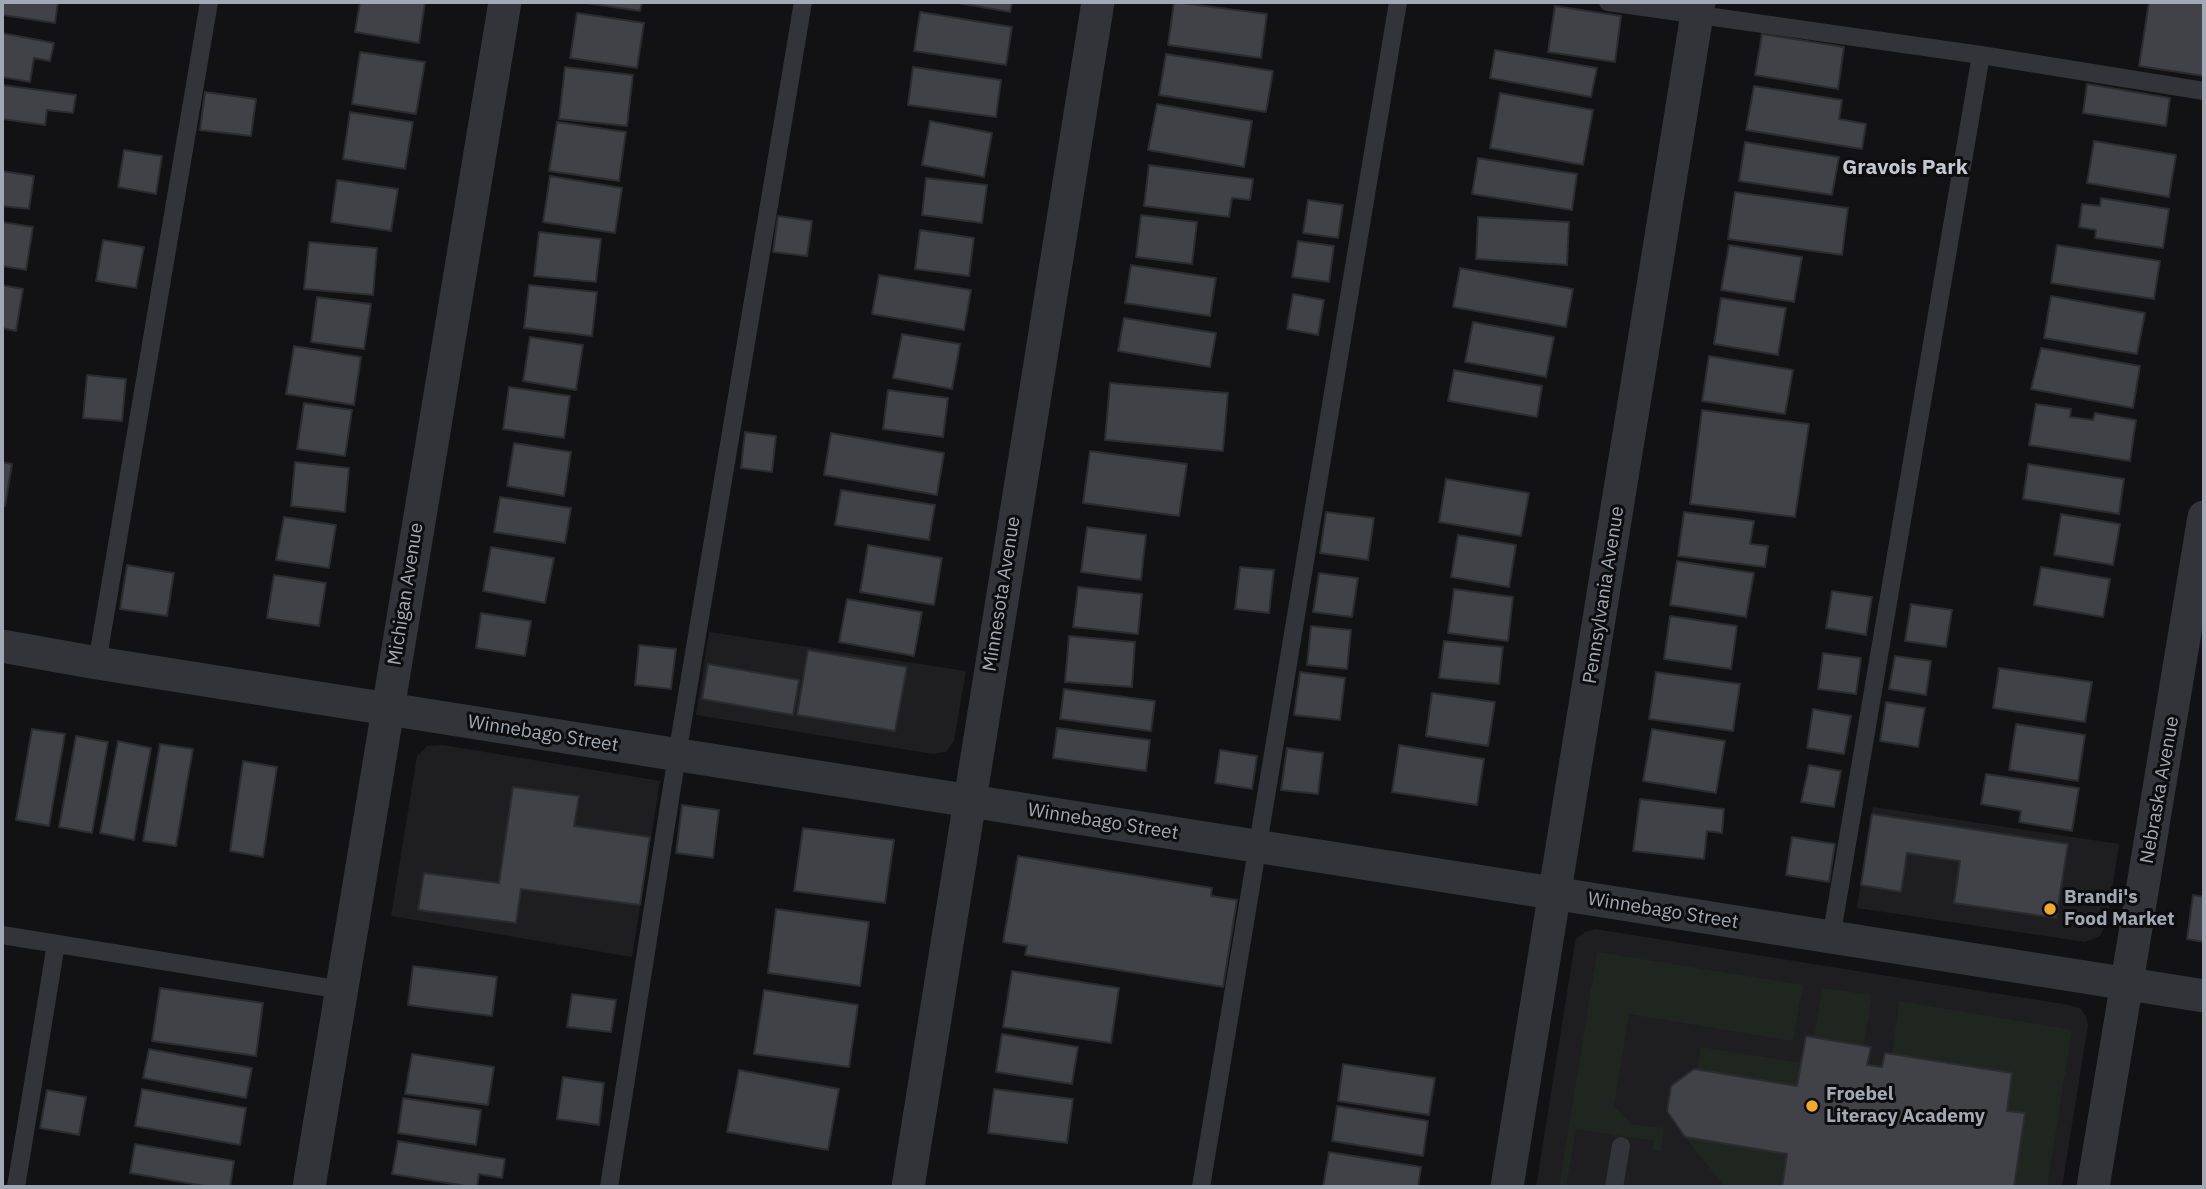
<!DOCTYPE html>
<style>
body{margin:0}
#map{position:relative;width:2206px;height:1189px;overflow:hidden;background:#121214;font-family:"IBM Plex Sans",sans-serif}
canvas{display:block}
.frame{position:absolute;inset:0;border:4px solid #a3a9b4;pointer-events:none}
</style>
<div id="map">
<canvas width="2206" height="1189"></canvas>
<div class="frame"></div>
</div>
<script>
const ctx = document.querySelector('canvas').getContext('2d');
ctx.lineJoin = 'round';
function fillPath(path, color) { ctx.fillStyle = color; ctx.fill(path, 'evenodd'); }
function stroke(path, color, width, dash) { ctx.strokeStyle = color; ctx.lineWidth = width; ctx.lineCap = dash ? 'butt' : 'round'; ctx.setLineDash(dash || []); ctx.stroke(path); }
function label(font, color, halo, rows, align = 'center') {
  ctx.font = font + ' "IBM Plex Sans",sans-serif'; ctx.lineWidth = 6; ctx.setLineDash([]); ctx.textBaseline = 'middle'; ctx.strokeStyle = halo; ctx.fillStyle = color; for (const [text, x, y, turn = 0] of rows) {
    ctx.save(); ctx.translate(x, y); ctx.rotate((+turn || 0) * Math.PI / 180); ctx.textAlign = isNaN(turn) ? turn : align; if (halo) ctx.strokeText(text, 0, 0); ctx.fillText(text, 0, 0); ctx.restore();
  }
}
fillPath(new Path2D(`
 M709,632l257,39 -12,70 -8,11 -13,2 -237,-39z
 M443,745l217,36 -28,176 -241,-41 26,-160 10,-10z
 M1873,807l246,37 -12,79 -7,13 -15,6 -228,-34z
 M1595,929l474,76 12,4 5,7 2,9 -26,162h-526l38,-238 2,-10 9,-7z`), '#1e1e21');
fillPath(new Path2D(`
 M1597,952l206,33 -10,56 -164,-27 -15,92 17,18 33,4 -3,23 -8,-1 1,-9 -78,-12 -10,58h-7z
 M1822,988l50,7 -8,50 -50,-7z
 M1899,1001l173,29 -25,157h-33l11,-73 -18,-3 5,-38 -120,-19z
 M1701,1047l100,16 -4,23 -100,-17z
 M1685,1137l102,17 -5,33h-57z`), '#1e261f');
const building = new Path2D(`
 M2,2h56l-3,21 -53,-8z
 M360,2h65l-6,41 -64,-11z
 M580,2h62l-2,9z
 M953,2h59l-2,10z
 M1174,2l93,12 -6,44 -93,-13z
 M2149,2h55v74l-65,-10z
 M1555,6l66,10 -6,46 -67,-10z
 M920,12l92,15 -6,38 -92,-14z
 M577,13l67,10 -7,45 -67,-10z
 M2,33l52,10 -4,18 -16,-3 -4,24 -28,-5z
 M1762,34l82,13 -6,42 -83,-14z
 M1495,50l102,18 -6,29 -101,-19z
 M360,52l65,10 -9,52 -64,-10z
 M1166,54l107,17 -7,41 -107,-17z
 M565,67l68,8 -6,51 -68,-7z
 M913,67l88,13 -5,37 -88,-12z
 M2087,84l83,14 -4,28 -83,-13z
 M2,85l74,10 -3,18 -26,-3 -2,15 -43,-6z
 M1754,86l88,14 -3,19 27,5 -4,25 -116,-19z
 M205,92l51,7 -5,37 -51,-6z
 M1500,93l93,17 -10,55 -93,-17z
 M1157,104l95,17 -8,46 -96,-17z
 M350,112l63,10 -8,47 -62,-10z
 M930,121l62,12 -8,44 -62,-12z
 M557,122l69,10 -7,49 -70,-10z
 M2094,141l82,14 -7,42 -82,-14z
 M1745,142l94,15 -7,38 -93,-14z
 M124,150l38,6 -6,38 -38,-7z
 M1478,158l99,16 -5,36 -100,-16z
 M1149,165l104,14 -3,21 -18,-2 -3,19 -85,-11z
 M2,171l32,5 -5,33 -27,-3z
 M550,176l72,12 -7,45 -72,-11z
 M926,178l61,7 -5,38 -60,-8z
 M337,180l61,9 -7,42 -60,-9z
 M1735,192l113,16 -6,47 -114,-16z
 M2101,198l68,11 -6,39 -68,-10 1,-8 -17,-3 3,-23 18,2z
 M1308,200l35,5 -5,33 -35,-5z
 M1141,215l56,7 -5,42 -56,-7z
 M778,216l34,5 -5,35 -34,-4z
 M1478,217l91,5 -2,43 -91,-6z
 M2,222l31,5 -7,43 -24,-4z
 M920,230l54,8 -5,38 -54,-7z
 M539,232l62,7 -5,43 -62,-6z
 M103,240l41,7 -8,41 -40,-7z
 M1298,241l36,5 -5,36 -37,-5z
 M309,242l68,6 -4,47 -69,-6z
 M1729,245l73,12 -8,45 -73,-12z
 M2057,245l103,16 -6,38 -103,-16z
 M1131,265l85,13 -6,38 -85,-13z
 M1460,268l113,21 -7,38 -113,-20z
 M879,275l92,15 -7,40 -92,-16z
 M2,285l21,4 -7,42 -14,-3z
 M529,285l68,7 -5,44 -68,-8z
 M1293,294l31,6 -6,35 -31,-6z
 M2051,296l94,17 -8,41 -93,-16z
 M317,297l54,7 -7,45 -53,-7z
 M1721,298l65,10 -8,47 -64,-11z
 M1124,318l92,15 -6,34 -92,-16z
 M1473,322l81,15 -8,40 -81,-15z
 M902,334l58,10 -8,45 -59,-11z
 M530,337l53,8 -7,45 -53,-9z
 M294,346l67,11 -7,48 -68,-11z
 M2041,348l99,18 -7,42 -102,-19z
 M1709,356l84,14 -8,44 -83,-13z
 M1454,370l88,16 -5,31 -89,-16z
 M87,375l39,4 -4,42 -39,-3z
 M1110,383l118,10 -5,58 -118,-11z
 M509,387l61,9 -6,42 -61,-9z
 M888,390l60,8 -5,39 -60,-8z
 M304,403l48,7 -7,46 -48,-7z
 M2036,404l35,5 -1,8 23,3 2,-7 41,7 -6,41 -101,-16z
 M1702,410l107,14 -14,93 -105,-13z
 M745,432l31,4 -4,36 -31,-4z
 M831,433l113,20 -7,42 -113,-20z
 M514,443l57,9 -7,44 -57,-10z
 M1090,451l97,13 -8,52 -96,-13z
 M2,462l10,2 -7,42 -3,-1z
 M295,462l54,6 -4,44 -54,-6z
 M2028,464l96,15 -5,35 -96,-15z
 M1446,479l83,14 -8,43 -82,-14z
 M841,490l94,15 -6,35 -94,-15z
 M500,497l71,11 -6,35 -71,-11z
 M1326,512l48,6 -6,42 -48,-7z
 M1684,512l70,9 -4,23 18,2 -3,21 -87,-11z
 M2061,514l59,10 -7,41 -59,-10z
 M284,517l52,8 -7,43 -53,-8z
 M1087,527l59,8 -5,45 -60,-8z
 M1458,535l58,10 -7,42 -58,-10z
 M868,545l74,13 -8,47 -74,-13z
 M491,547l63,11 -9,45 -62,-12z
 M1677,561l77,12 -8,44 -76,-12z
 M127,565l47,8 -7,43 -47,-7z
 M1240,567l34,3 -5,43 -34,-4z
 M2041,567l69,12 -7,38 -69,-12z
 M1319,573l39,5 -6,39 -39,-5z
 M274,575l52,8 -7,43 -52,-8z
 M1078,587l64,7 -4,40 -65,-7z
 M1454,589l59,8 -5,44 -60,-8z
 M1832,591l40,6 -6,38 -40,-7z
 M847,599l75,13 -8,44 -75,-14z
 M1911,604l41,6 -6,37 -41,-6z
 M481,613l50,8 -6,35 -49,-8z
 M1670,616l67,10 -6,43 -67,-10z
 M1311,626l40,4 -4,39 -40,-4z
 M1069,636l66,6 -3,45 -67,-5z
 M1444,641l59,6 -4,37 -60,-6z
 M639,645l37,4 -5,40 -36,-4z
 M808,650l99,17 -12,64 -98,-16z
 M1823,653l38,5 -5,36 -38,-5z
 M1895,656l36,5 -5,34 -37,-6z
 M708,664l91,16 -6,35 -91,-16z
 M1999,668l93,14 -7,40 -92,-14z
 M1300,672l45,6 -5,42 -46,-5z
 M1656,672l84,12 -7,47 -84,-12z
 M1064,689l91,12 -4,30 -91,-12z
 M1432,693l63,9 -7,44 -62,-10z
 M1886,702l39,6 -7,39 -38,-6z
 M1813,709l38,7 -7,38 -37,-6z
 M2016,724l69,11 -7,46 -69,-11z
 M1057,728l93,12 -4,31 -93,-13z
 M32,729l33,5 -16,92 -33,-6z
 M1652,729l73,12 -9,52 -73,-12z
 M76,736l32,6 -16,91 -33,-6z
 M118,741l33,7 -17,92 -34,-7z
 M160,744l33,5 -17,97 -33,-5z
 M1399,745l85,14 -7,46 -85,-13z
 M1287,748l36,5 -5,41 -37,-4z
 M1220,750l37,6 -5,33 -37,-6z
 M243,761l34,6 -14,90 -33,-6z
 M1809,765l32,6 -7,36 -33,-5z
 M1986,774l93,14 -7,43 -53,-9 2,-11 -40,-7z
 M513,787l66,9 -5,30 76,11 -10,68 -119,-16 -5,34 -98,-13 6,-37 75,10z
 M1640,799l84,10 -2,24 -15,-2 -3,28 -71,-8z
 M682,805l37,5 -6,48 -37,-5z
 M1872,814l196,30 -12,74 -102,-15 6,-42 -53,-8 -6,39 -40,-7z
 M803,828l91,12 -9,63 -91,-12z
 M1792,837l43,7 -6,38 -43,-7z
 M1018,856l194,32 -1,8 26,4 -14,87 -198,-32 2,-9 -24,-4z
 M2193,895l11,2v45l-17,-3z
 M776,909l93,13 -9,64 -92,-13z
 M413,966l84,11 -5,39 -84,-11z
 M1012,971l107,17 -8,55 -108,-16z
 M160,988l103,15 -7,53 -104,-15z
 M764,990l94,15 -9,62 -95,-13z
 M572,994l44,6 -5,32 -44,-5z
 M1002,1034l76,13 -6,37 -76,-12z
 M1806,1036l65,11 -4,18 15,2 3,-14 127,20 -5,38 18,2 -11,74h-232l5,-33 -102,-17 -18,-26 4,-25 23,-17 103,17z
 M149,1049l103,19 -6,30 -103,-20z
 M412,1054l82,13 -6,38 -83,-11z
 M1343,1064l92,14 -6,37 -91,-14z
 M739,1070l100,19 -11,61 -101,-18z
 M563,1077l41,6 -5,42 -42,-6z
 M142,1089l104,19 -6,37 -105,-19z
 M994,1089l79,10 -6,44 -79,-10z
 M47,1090l39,7 -7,38 -39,-7z
 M403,1098l78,12 -5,35 -78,-12z
 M1337,1106l91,15 -5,35 -91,-15z
 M398,1141l107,18 -3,19 -23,-4 -2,13h-5l-80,-13z
 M135,1144l99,17 -4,26h-20l-80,-14z
 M1329,1152l92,15 -3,20h-95z`);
fillPath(building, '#414247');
stroke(building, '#2c2c30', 2);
stroke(new Path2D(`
 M1608,2l373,53 223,36
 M97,663l112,-661
 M2,935l340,55
 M1831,938l150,-883
 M16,1187l40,-243
 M609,1187l68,-432 126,-753
 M1201,1187l197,-1185
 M1614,1187l7,-41`), '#333439', 18);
stroke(new Path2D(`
 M2,646l95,17 2107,333
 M309,1187l196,-1185
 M908,1187l190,-1185
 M1507,1187l192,-1185
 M2093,1187l111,-670`), '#333439', 33);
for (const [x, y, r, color] of [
 [2050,909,7,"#f3aa2a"],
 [1812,1106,7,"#f3aa2a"]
]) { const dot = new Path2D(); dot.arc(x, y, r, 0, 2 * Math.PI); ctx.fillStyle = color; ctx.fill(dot); stroke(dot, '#0d0d0f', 2.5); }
label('19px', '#a3a9b4', '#0d0d0f', [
 ["Michigan Avenue",406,594,-81],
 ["Minnesota Avenue",1002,594,-81],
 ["Pennsylvania Avenue",1604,595,-81],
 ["Winnebago Street",543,734,9],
 ["Nebraska Avenue",2160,790,-80],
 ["Winnebago Street",1103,822,9],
 ["Winnebago Street",1663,911,9]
]);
label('bold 19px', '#a3a9b4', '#0d0d0f', [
 ["Brandi's",2064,898],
 ["Food Market",2064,920],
 ["Froebel",1826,1095],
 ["Literacy Academy",1826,1117]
], 'left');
label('bold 21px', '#c4c8d0', '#0d0d0f', [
 ["Gravois Park",1905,168]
]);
</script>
